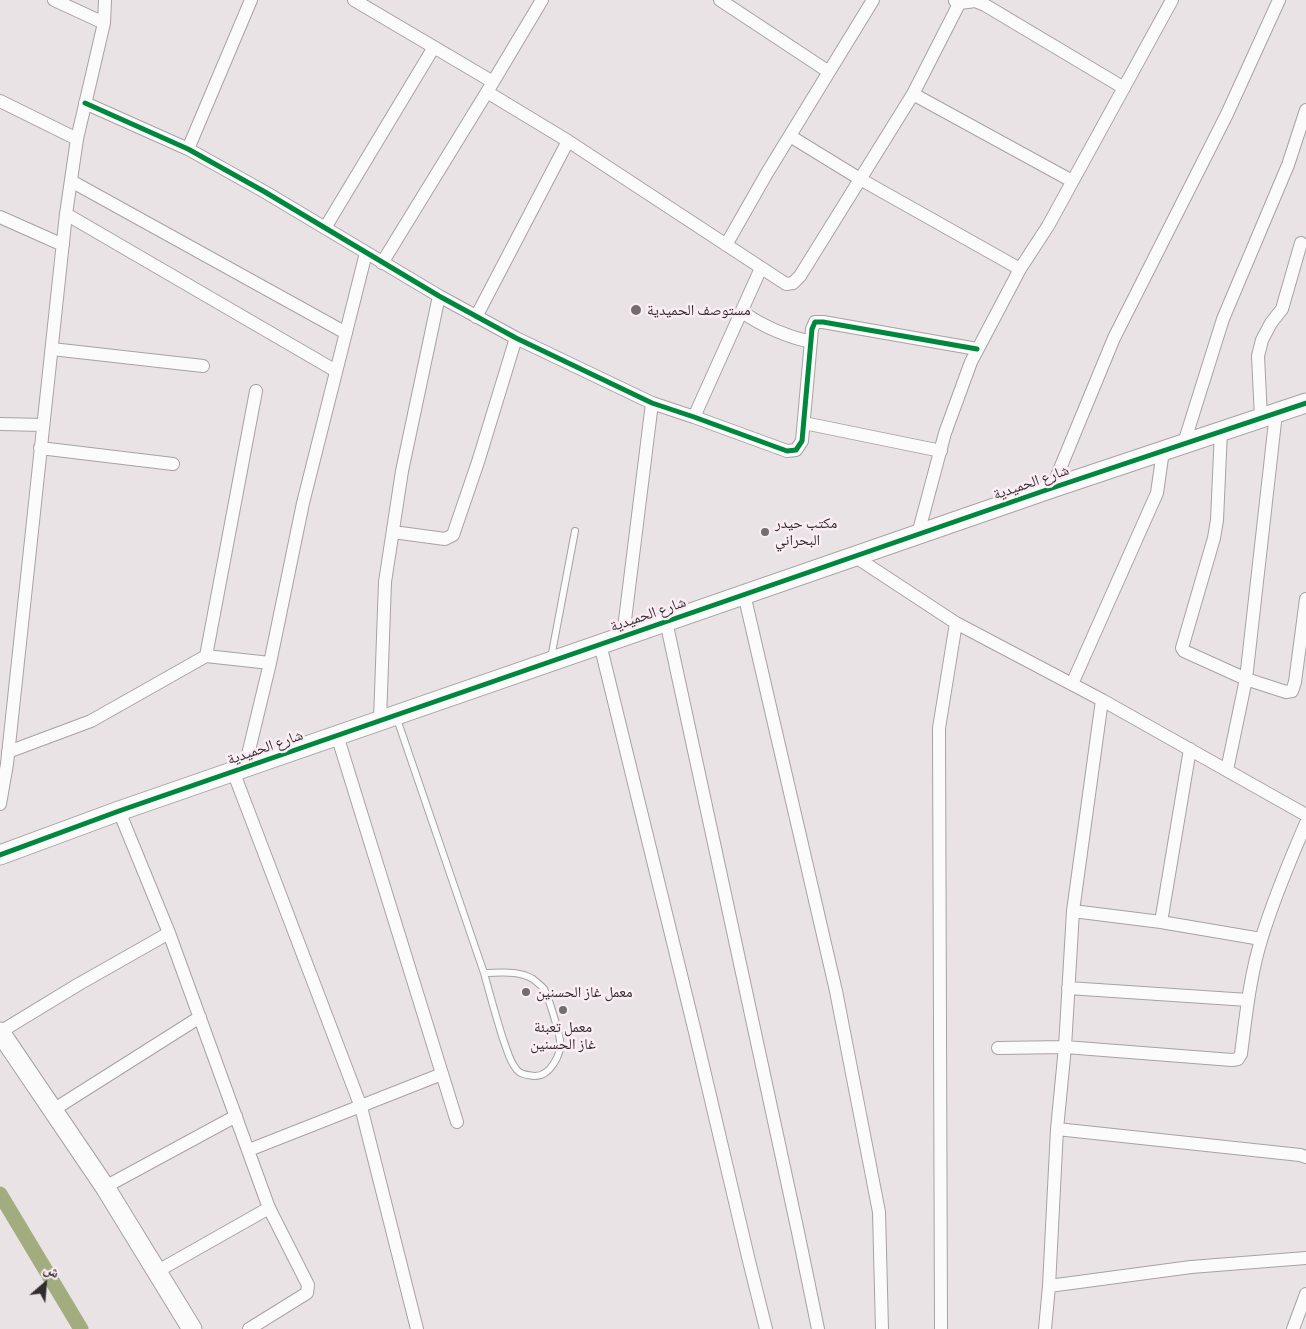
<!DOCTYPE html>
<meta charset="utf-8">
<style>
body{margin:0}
#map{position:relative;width:1306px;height:1329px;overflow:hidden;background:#eae3e6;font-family:Barlow,"Noto Naskh Arabic",sans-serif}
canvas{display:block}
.north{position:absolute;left:20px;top:1259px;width:50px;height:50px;-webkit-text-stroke:4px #fbedf4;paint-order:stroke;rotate:27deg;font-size:14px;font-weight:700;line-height:20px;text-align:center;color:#322d2f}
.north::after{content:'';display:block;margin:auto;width:18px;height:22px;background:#322d2f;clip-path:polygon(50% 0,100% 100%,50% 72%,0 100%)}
</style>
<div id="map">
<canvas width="1306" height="1329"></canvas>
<div class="north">ش</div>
</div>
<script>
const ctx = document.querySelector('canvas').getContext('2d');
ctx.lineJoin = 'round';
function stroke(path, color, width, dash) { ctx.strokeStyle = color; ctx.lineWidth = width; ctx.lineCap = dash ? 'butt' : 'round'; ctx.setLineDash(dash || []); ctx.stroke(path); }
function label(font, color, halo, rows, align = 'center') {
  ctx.font = font + ' Barlow,"Noto Naskh Arabic",sans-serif'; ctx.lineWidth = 5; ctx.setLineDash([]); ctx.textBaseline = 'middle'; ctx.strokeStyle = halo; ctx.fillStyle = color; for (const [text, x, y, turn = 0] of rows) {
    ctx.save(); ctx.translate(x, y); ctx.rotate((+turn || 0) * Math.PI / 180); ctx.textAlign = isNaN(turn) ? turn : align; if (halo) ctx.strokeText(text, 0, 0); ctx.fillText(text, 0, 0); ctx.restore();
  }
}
stroke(new Path2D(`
 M0,1194l81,135`), '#a3ac7e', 15);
const lane = new Path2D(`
 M551,658l24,-127
 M396,716l88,257c6,22 12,44 19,66 4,10 6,22 14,31 4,5 11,5 17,6 16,1 28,-22 26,-36 -2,-11 -11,-42 -16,-51 -3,-4 -8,-7 -11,-10 -15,-9 -33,-6 -49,-6`);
const street = new Path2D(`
 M54,0l50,23
 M354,0l139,82
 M720,0l109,72
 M955,1l5,2 15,-2 10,4 139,83
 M913,94l159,87
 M0,101l77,38
 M85,103l103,46 77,43 174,104 77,42 136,65 42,14 93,34 9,-1 6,-9 10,-112 3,-7h8l154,27
 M790,136l70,43 160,90
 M568,141l218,143 7,-1 7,-7 113,-182 48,-94
 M188,149l63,-149
 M71,181l275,152
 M66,214l270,157
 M0,217l63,28
 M325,228l109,-181
 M726,245l41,-72 106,-173
 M382,263l105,-171 55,-92
 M742,312c22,15 42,24 69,30
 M476,317l92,-176 -81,-49
 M52,349l151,17
 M694,417l67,-149
 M1261,418l-3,-62 4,-16 9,-17 11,-14 19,-66
 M804,423l137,28
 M0,424l43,1
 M1221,431l-4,89 -3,18 -32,110 2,3 62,28 40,13 6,-1 3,-9 11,-83
 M1184,443l39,-124 65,-154 18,-55
 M40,448l133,16
 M1052,488l62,-150 113,-224 52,-114
 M393,532l52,7 8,-4 25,-73 38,-124
 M918,534l27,-101 26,-71 49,-93 28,-43 124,-226
 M854,556l102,67 146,77 204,115
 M744,594l92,397 43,221 3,117
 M666,621l132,611 20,97
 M623,636l29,-233
 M600,644l95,388 54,229 17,68
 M206,656l64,7
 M1072,684l85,-191 6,-42
 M380,720l5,-138 17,-111 37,-175
 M337,735l120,387
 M8,752l83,-31 115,-65 50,-265
 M245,767l25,-104 33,-160 63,-250
 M1227,770l19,-91 30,-266
 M233,771l128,336 56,222
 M0,804l7,-40 59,-550 11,-75 27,-116 1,-23
 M119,811l50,122 100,275 39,77 -1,8 -58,36
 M1073,911l88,11 100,17
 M1161,922l29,-173
 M1068,988l180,12
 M0,1032l79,-48 90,-51
 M998,1048l67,-1 167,13 6,-1 3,-5c5,-39 9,-79 21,-117 12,-39 28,-77 44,-114
 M53,1110l147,-93
 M1057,1129l243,26 6,2
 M249,1150l193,-76
 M105,1187l131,-71
 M156,1272l113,-64
 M1049,1286l142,-19 115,-9
 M941,1329l-2,-601 17,-105
 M1045,1329l4,-43 8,-157 8,-82 8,-136 29,-211
 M1293,1329l13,-35`);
const secondary = new Path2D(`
 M0,855l119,-44 933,-323 254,-85
 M0,1032l105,155 87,142`);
stroke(lane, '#a7a2a4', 8);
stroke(street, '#a7a2a4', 14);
stroke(secondary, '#a7a2a4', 21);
stroke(lane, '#fcfbfb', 6);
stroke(street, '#fcfbfb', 12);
stroke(secondary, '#fcfbfb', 19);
stroke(new Path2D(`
 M85,103l103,46 77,43 174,104 77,42 136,65 42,14 93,34 9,-1 6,-9 10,-112 3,-7h8l154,27
 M0,855l119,-44 933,-323 254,-85`), '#00873e', 5);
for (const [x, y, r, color] of [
 [636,310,6,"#726d6f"],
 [765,532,5,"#726d6f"],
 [526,992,5,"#726d6f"],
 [563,1010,5,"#726d6f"]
]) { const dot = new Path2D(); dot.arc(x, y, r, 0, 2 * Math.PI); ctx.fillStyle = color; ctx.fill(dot); stroke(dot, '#fbedf4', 2); }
label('15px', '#322d2f', '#fbedf4', [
 ["مستوصف الحميدية",647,310],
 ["مكتب حيدر",775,523],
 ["البحراني",775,540],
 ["معمل غاز الحسنين",536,992],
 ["معمل تعبئة",563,1027,"center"],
 ["غاز الحسنين",563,1044,"center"]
], 'left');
label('15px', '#322d2f', '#fbedf4', [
 ["شارع الحميدية",1031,482,-19],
 ["شارع الحميدية",648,614,-19],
 ["شارع الحميدية",265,747,-19]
]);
</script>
